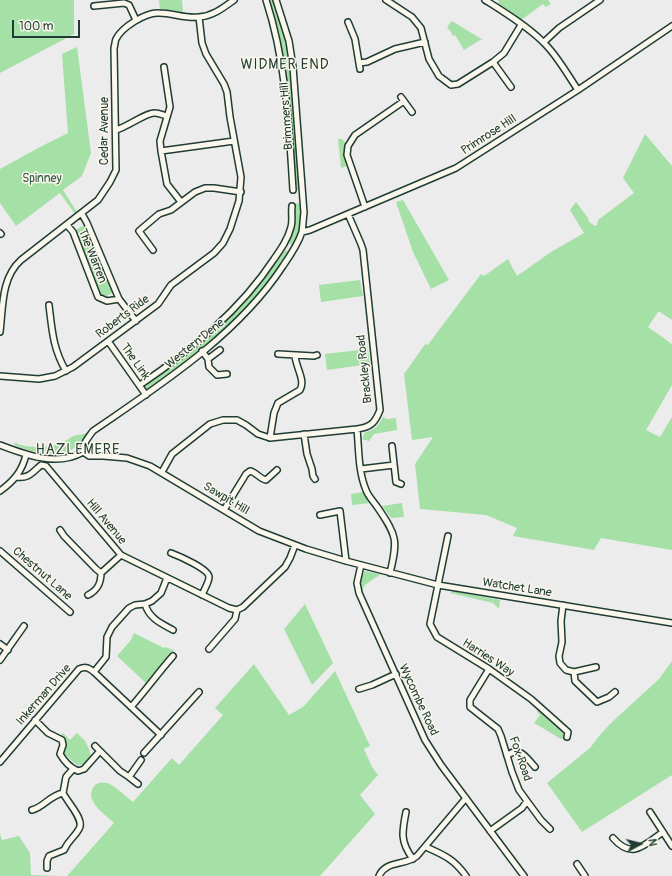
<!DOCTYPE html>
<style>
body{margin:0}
#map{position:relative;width:672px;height:876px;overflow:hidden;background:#edeced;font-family:Pangolin,sans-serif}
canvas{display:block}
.north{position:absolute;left:620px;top:824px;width:40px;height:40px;-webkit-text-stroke:3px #fbf7ec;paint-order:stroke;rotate:83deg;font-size:11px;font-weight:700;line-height:16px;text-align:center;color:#1f3d34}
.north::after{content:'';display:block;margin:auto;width:14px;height:18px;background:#1f3d34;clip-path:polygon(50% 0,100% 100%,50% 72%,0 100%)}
.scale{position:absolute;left:12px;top:20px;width:68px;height:18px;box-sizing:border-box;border:2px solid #1f3d34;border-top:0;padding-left:5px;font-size:12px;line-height:14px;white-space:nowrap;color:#1f3d34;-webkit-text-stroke:3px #fbf7ec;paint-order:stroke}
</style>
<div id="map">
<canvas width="672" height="876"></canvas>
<div class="north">N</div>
<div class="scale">100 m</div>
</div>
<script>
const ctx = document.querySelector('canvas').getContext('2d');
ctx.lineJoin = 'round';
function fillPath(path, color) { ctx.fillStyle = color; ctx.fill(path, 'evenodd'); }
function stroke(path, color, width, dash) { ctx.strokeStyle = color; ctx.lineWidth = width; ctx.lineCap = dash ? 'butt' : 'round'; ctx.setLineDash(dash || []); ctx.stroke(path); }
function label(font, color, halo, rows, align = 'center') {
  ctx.font = font + ' Pangolin,sans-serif'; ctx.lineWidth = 3; ctx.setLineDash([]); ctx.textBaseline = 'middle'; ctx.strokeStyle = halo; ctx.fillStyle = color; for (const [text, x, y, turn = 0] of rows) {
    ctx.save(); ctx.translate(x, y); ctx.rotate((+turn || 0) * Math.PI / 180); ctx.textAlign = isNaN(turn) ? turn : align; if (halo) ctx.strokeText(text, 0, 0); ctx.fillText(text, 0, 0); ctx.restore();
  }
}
fillPath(new Path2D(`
 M0,0h74v34l-74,39z
 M160,0h22l1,12 -23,-3 -1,-8z
 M269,0h6l8,24 7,30 7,85 3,51h-3l-13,-127z
 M498,0h50l3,4 -5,3 -3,-3 -22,16 -22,-15z
 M452,21l31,19h-3l-16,10 -9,-15 -2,1 -4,-7 -2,1 2,-6z
 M77,47l14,106 -9,23 -19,14 14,22 -2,2 -15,-21 -44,33 -16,-23v-34l40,-22 28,-14 -6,-79z
 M645,134l27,32v154l-12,-8h-2l-10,15 24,17v41l-26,45 14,7 12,-20v133l-71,-12 -7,12 -81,-14 4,-8 -31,-13 -66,-6 -5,-45 18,-27 -21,3 -8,-66 22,-31 1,3 54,-72 3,2 24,-17 9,17 34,-24 33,-19 -14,-23 6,-8 12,16 1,4 6,4 2,-1 1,-5 36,-27 -11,-15z
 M338,139h4l4,5 -1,7 3,15 -7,2z
 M403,200l46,80 -18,9 -18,-37 -17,-50z
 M302,203l-1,22 -6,19 -3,2 -3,-3 6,-19 -1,-20z
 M85,224l29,68 -8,4 -5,-2 -25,-64z
 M287,250l2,4 -26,37 -25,28 -64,52 -22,17 -6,2 -1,-4v-2l67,-52 23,-21 28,-32 18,-25z
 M360,280l3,16 -42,6 -2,-17z
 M368,349l2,15 -43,6 -2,-16z
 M383,417l4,2 9,-1 1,12 -23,4 -5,7 -7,-2 3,-7c9,-1 14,-7 18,-15z
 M86,433c-3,10 -16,22 -28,18l-3,3 -24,-3 -17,-6 2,-3 1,2c13,4 30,4 42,0 6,-2 12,-8 18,-9 3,-1 5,0 9,-2z
 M363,492l7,11 -18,2 -1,-11z
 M402,503l2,14 -13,1 -9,-12z
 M365,571l16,3 -16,11 -2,3v8c-3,-8 -4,-17 2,-25z
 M453,591l47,9 -1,9 -6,-6 -43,-10z
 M305,604l28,59 -21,22 -28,-56z
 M134,633l30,15 1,-1 9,3 -25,29 -2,5 -30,-28 14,-16z
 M672,661v114l-90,57 -35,-49 43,-35 9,-12 12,-13 48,-44z
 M254,664l35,51 14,-8 32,-36 35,75 -6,3 8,18 6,8 -18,20 15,19 -55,62h-253l47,-53c-9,-9 -32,-23 -19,-38 3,-3 8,-3 12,-2 10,4 18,13 26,19l39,-44 7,7 44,-50 -8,-7z
 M538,710h2l23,23 1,5 -3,1 -27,-16 6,-8 -3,-3z
 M63,733l7,7 7,-7 8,8 4,8 2,8 -7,8h-7l-12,-10 -1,-2 2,-11 -5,-7z
 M0,834l2,6 17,-4 11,17 1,22 29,1h-60z`), '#a5e0a6');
const minor = new Path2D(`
 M266,0c20,61 23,126 27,190
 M386,0l26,17 9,11 8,31 10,17 12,9 7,-1 35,-22 11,-9 17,-28
 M485,0c19,12 42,26 58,42 14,13 24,32 35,48
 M94,6l30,-3 5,2 7,15
 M348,22l7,17 5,30
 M544,42l15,-14 41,-28
 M493,62l18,25
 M359,63l8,-1 28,-13 30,-7
 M164,67l6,40 -10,34 1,10 6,33 14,18
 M401,97l11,15
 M116,130c11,-3 31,-18 39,-17 4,0 8,2 12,3
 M161,151l73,-10
 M365,207l-18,-52 1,-9 7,-11 49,-34
 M82,214l5,9 32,76 17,22
 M348,214l13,30 2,6 17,160c-5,13 -9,17 -23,19 2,20 1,42 9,61 2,6 8,12 12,18 19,28 20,32 12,65
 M67,225l6,7 25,65 9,4 12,-2
 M302,232l8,-2 146,-62 122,-78 94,-64
 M0,233l1,1
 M153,250l-14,-19 20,-17 12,-4 24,-18 10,-4h9l27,4
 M49,305c3,25 4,44 17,66
 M0,332c3,-25 1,-54 21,-72l77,-60 12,-18 6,-12 -2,-122c1,-3 1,-7 2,-9 6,-12 30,-27 43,-26 14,0 27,6 40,4 14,-1 24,-9 35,-17
 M108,341l38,54
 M202,351l6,8 1,8 8,8 10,-1
 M278,354l36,2 3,-1
 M208,359l12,-9
 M0,376l39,3 16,-3 18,-9 85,-63 13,-19 43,-32 9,-10 7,-14 9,-28 2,-24 -11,-60 -3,-25 -3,-8 -18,-30 -4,-11 -3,-26
 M140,385c50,-34 100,-74 134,-126 7,-10 14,-20 17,-32 2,-7 0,-13 1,-21
 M304,434l3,20 5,15 1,7 2,3
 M270,438l4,-25 4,-10 22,-13c6,-10 -5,-24 -5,-35
 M0,445c26,10 57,22 83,7
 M392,446l4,36 5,2
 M83,452l6,4h14l24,2 23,8 109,65 47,18 40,12 92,24 234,38
 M83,452c0,-9 5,-14 10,-21 67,-46 144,-95 190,-165 7,-10 15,-22 19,-34 1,-6 1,-13 2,-19l-11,-146 -4,-26 -13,-41
 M361,469l33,-4
 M162,472l10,-18 38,-30 13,-4h14l9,5 12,9 12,4 87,-9
 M16,477c12,2 16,-4 25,-12l5,1 75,89 108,53 8,2
 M0,491c14,-10 22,-20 26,-36
 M224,510l22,-36 4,-3c6,1 10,8 16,9l11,-10
 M320,515l20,-4 6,50
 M60,530l4,6 32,33 5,4
 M448,536l-18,88 7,13 52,32 42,30 37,33 -1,5
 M0,551l70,61
 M171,553c8,3 38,16 38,24 0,5 -5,13 -7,18
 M361,565l-4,18 2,10 66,147 16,25 83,111
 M88,595c10,-5 13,-12 13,-22l20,-18
 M145,604c4,14 15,19 28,26
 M563,605l-2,16 1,21 -3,14 1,7 6,7 8,2 1,9 22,21 12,-5 6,-5
 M0,644l8,6
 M209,649l26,-30 2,-9 6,-3 42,-40 5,-9 5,-13
 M0,660l24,-34
 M489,669l-19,31v7l28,22 3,7 11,36 7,18 8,11 -5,7 -32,23
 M94,672l12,-15 1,-20 5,-10 17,-19 6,-3 10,-1 7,-3 9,-8 6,-15
 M574,672l22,-5
 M359,689l13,-4 24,-11
 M131,707c15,-17 27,-34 42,-51
 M35,720l13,13 14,7 1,5 -3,9c4,7 11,14 18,17l6,-2 16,-18 20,20 9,6 12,-17
 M95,746l5,5
 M144,753l55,-61
 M507,756c12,-11 19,1 28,11
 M0,762l79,-93c7,-3 10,-1 15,3l67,63
 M129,777l9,7
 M527,801l14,19 9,9
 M32,810c12,-3 17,-14 31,-17
 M406,812c-4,20 -6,30 7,47
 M650,812l22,34
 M613,838c19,22 31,7 50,-6
 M426,847c18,8 28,12 40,29
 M577,864l8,12
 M47,868v-7l2,-5 15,-6c5,-11 10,-12 15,-21 6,-9 -11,-26 -16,-36l3,-16 7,-8
 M379,876c7,-16 26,-10 38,-20l49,-58`);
stroke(minor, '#1f3d34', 8);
stroke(minor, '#fbf7ec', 5);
label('12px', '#1f3d34', '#fbf7ec', [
 ["Brimmers Hill",287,116,-94],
 ["Cedar Avenue",105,131,-90],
 ["Primrose Hill",489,135,-33],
 ["The Warren",92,256,68],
 ["Roberts Ride",123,317,-37],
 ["Western Dene",195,344,-39],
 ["The Link",135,362,55],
 ["Brackley Road",365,369,-96],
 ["Sawpit Hill",226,499,31],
 ["Hill Avenue",106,522,50],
 ["Chestnut Lane",42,574,41],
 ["Watchet Lane",517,588,9],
 ["Harries Way",488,658,33],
 ["Inkerman Drive",44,695,-49],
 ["Wycombe Road",418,700,65],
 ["Fox Road",520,759,71]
]);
label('12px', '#3a5e4b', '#fbf7ec', [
 ["Spinney",42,179]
]);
ctx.letterSpacing = '1px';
label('14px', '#1f3d34', '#fbf7ec', [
 ["WIDMER END",285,65],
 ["HAZLEMERE",78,450]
]);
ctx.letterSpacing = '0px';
</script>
